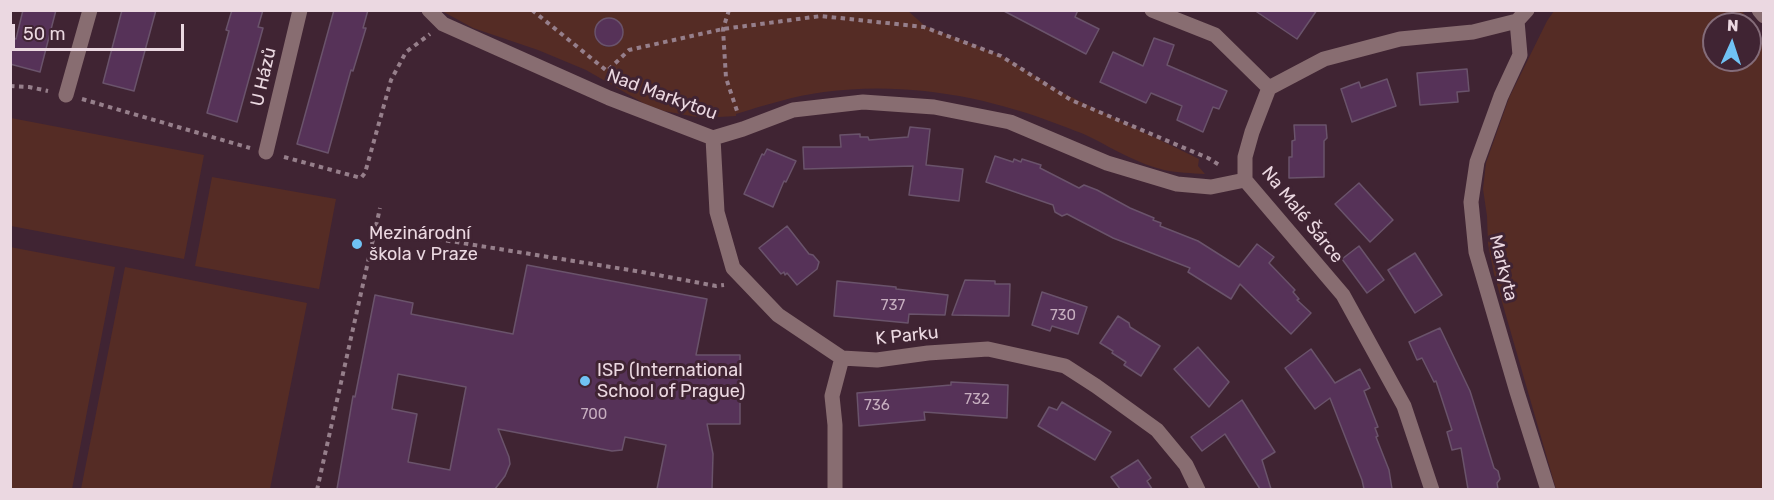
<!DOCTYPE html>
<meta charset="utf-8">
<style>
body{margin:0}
#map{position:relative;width:1774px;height:500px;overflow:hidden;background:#402433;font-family:Rubik,sans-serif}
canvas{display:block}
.frame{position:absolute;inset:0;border:12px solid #ebd8e1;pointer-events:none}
.north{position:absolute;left:1702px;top:12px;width:60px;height:60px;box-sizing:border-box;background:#402433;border:2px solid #846c79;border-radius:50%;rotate:3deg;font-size:16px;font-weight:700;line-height:24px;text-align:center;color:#ebd8e1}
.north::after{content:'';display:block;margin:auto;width:21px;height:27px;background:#70c2f4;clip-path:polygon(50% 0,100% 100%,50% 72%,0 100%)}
.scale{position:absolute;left:12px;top:24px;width:172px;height:27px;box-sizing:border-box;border:3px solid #ebd8e1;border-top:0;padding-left:8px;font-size:18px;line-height:21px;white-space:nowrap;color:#ebd8e1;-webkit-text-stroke:4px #402433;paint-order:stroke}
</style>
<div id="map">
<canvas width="1774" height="500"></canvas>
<div class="frame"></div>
<div class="north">N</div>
<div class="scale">50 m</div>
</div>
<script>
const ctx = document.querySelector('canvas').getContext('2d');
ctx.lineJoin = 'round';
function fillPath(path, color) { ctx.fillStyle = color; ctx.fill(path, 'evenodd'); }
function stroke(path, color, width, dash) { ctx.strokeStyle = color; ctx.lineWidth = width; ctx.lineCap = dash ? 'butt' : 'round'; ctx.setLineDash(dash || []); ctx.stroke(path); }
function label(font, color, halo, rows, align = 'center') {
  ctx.font = font + ' Rubik,sans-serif'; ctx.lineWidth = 6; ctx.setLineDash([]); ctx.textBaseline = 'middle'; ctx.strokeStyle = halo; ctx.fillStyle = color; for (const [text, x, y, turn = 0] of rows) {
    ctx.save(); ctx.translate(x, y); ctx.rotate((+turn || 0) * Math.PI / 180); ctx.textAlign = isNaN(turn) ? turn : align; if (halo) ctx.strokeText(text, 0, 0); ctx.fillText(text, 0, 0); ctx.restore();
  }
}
fillPath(new Path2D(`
 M442,11h466l17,15 77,30 61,37 136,66 -1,7 7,8c-14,-1 -27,-1 -41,-4 -26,-6 -50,-21 -74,-33 -10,-5 -20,-8 -30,-12 -73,-29 -157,-44 -236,-33 -30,4 -59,13 -88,22v2l-34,2 -38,-7 -19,-7 -59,-34 -48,-20 -65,-22zM605,18c34,0 12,42 -6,25 -9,-9 -2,-20 6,-25z
 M1554,11h188l21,30v448h-207l-62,-215 -6,-30 -1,-28 -4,-27 3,-26 23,-65 38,-77zM1714,24h36v36h-36z
 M11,118l193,37 -20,104 -173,-33z
 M212,177l124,22 -17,90 -124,-23z
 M10,247l105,20 -43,222h-61z
 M125,267l182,36 -37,186h-189z`), '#552c25');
const building = new Path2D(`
 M23,10h33l-16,62 -30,-8v-26l6,1z
 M122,10h34l-22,81 -31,-8z
 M232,10h31l-5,17 5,1 -26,94 -30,-9 22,-82 -3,-1z
 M334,10h34l-5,18h3l-13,43 -2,-1 -23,83 -31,-9z
 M1002,10h76l-3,7 24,12 -13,25z
 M1254,10h63l-20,29z
 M595 32a14 14 0 1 1 28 0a14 14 0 1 1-28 0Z
 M1154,38l20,7 -7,20 60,26 -8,18 -6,-2 -10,25 -26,-12 5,-14 -31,-13 -5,10 -46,-21 13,-30 30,14z
 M1467,69l2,22 -12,1 1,10 -38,3 -3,-32z
 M1387,79l9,27 -44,16 -11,-33 18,-7 2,6z
 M1294,125h32l1,13 -3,3v36l-35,1v-21h3v-16l3,-1z
 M910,127l20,2 -4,36 37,4 -4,32 -50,-6 4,-29 -109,3 -1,-22h38l-1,-12 20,-1v3h8l1,3 39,-3z
 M767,149l29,12 -10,21 -2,-1 -11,26 -29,-13 18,-40 2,1z
 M995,156l18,6 1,-3 7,3 1,-3 19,6 -1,3 39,20 5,-3 13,5 33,18 24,10 -1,2 8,3 -1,3 38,15 41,26 18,-23 17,13 -5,6 26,27 -2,2 6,7 -2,1 14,13 -20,21 -51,-50 -9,15 -43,-27 2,-4 -77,-30 -46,-24 -5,2 -7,-4 -2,-7 -67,-23z
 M1359,183l34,37 -23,22 -35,-38z
 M787,226l22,28 4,1 6,7 -2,7 -20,16 -10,-12 -2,2 -1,-3 -3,2 -22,-26z
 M1359,246l25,34 -17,13 -25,-34z
 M1415,253l27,42 -27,18 -27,-43z
 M527,265l180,34 -11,56h44v69h-33l6,30 -1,35h-55l9,-44 -41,-8 -3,13 -10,1 -114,-22 11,28 1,7 -5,12 -10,13h-158l16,-93 2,1 20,-102 38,8 -2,11 102,20zM398,374l68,13 -16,83 -42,-8 9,-48 -25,-5z
 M965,280l30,1v3h15l-1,32 -57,-1z
 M837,281l59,6v2l52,6 -3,20 -36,-1 -1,9 -74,-7z
 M1042,292l45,15 -9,27 -26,-8 -2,5 -18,-6z
 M1118,316l11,7 1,4 30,19 -19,30 -17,-11 2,-3 -14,-9 1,-2 -13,-8z
 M1440,328l30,63 24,77 4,3 2,8 -3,4 1,6h-30l-7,-41 -9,2 -5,-18 5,-2 -16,-49 -2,1 -12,-24 -5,2 -8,-18z
 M1198,347l31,35 -20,25 -35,-38z
 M1311,349l24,34 25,-14 10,19 -6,3 14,36 -3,1 3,8 -2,1 13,33 3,19h-28l-2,-9 -32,-82 -15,11 -30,-41z
 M951,382l57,3 -1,33 -83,-6 1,8 -66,6 -2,-33 94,-8z
 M1242,400l33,52 -13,8 9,29h-11l-35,-55 -23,17 -11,-14z
 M1062,402l49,30 -16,28 -57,-34 11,-19 8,3z
 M1138,460l13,18 -4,3 5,8h-32l-9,-12z`);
fillPath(building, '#563258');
stroke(building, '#6a536b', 1.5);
stroke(new Path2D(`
 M532,10l75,61 22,-21 94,-21 98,-13 103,11 77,29 70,44 137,58 13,8
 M729,10l-6,19 3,49 11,33
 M10,86l19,1 19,4
 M82,99l168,49
 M284,157l77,21 4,-5 26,-93 15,-28 24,-18
 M375,229l267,43 74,14 8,-1
 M317,490l63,-282`), '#967f8b', 4, [4.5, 4.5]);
stroke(new Path2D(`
 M429,10l14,14 166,74 104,40 30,-9 50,-19 70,-8 71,5 76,15 97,41 70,21 34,3 34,-7
 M1152,10l63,25 54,53 -17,44 -7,25v23l98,115 61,111 28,84
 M1759,10l5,6
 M1517,21l3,34 -19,41 -24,66 -6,40 5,50 41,140 31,98
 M1269,88l55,-29 76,-20 73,-7 44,-11 10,-11
 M66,95l24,-85
 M713,138l4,74 16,56 45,47 64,43 35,2 51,-7 60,-4 77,17 31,20 61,44 29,35 12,25
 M266,152l34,-142
 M835,490v-65l-3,-29 10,-38`), '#886d71', 15);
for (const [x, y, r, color] of [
 [357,244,6,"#70c2f4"],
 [585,381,6,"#70c2f4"]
]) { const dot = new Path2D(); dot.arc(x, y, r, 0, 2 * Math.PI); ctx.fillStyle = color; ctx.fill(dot); stroke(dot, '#402433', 2); }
label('15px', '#c6aebf', null, [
 ["737",893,306],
 ["730",1063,316],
 ["732",977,400],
 ["736",877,406],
 ["700",594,415]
]);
label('18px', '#ebd8e1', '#402433', [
 ["U Házů",264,77,-77],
 ["Nad Markytou",662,95,20],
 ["Na Malé Šárce",1302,215,51],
 ["Markyta",1503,268,76],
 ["K Parku",907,336,-6]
]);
label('18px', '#ebd8e1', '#402433', [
 ["Mezinárodní",369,234],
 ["škola v Praze",369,255],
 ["ISP (International",597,371],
 ["School of Prague)",597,392]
], 'left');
</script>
